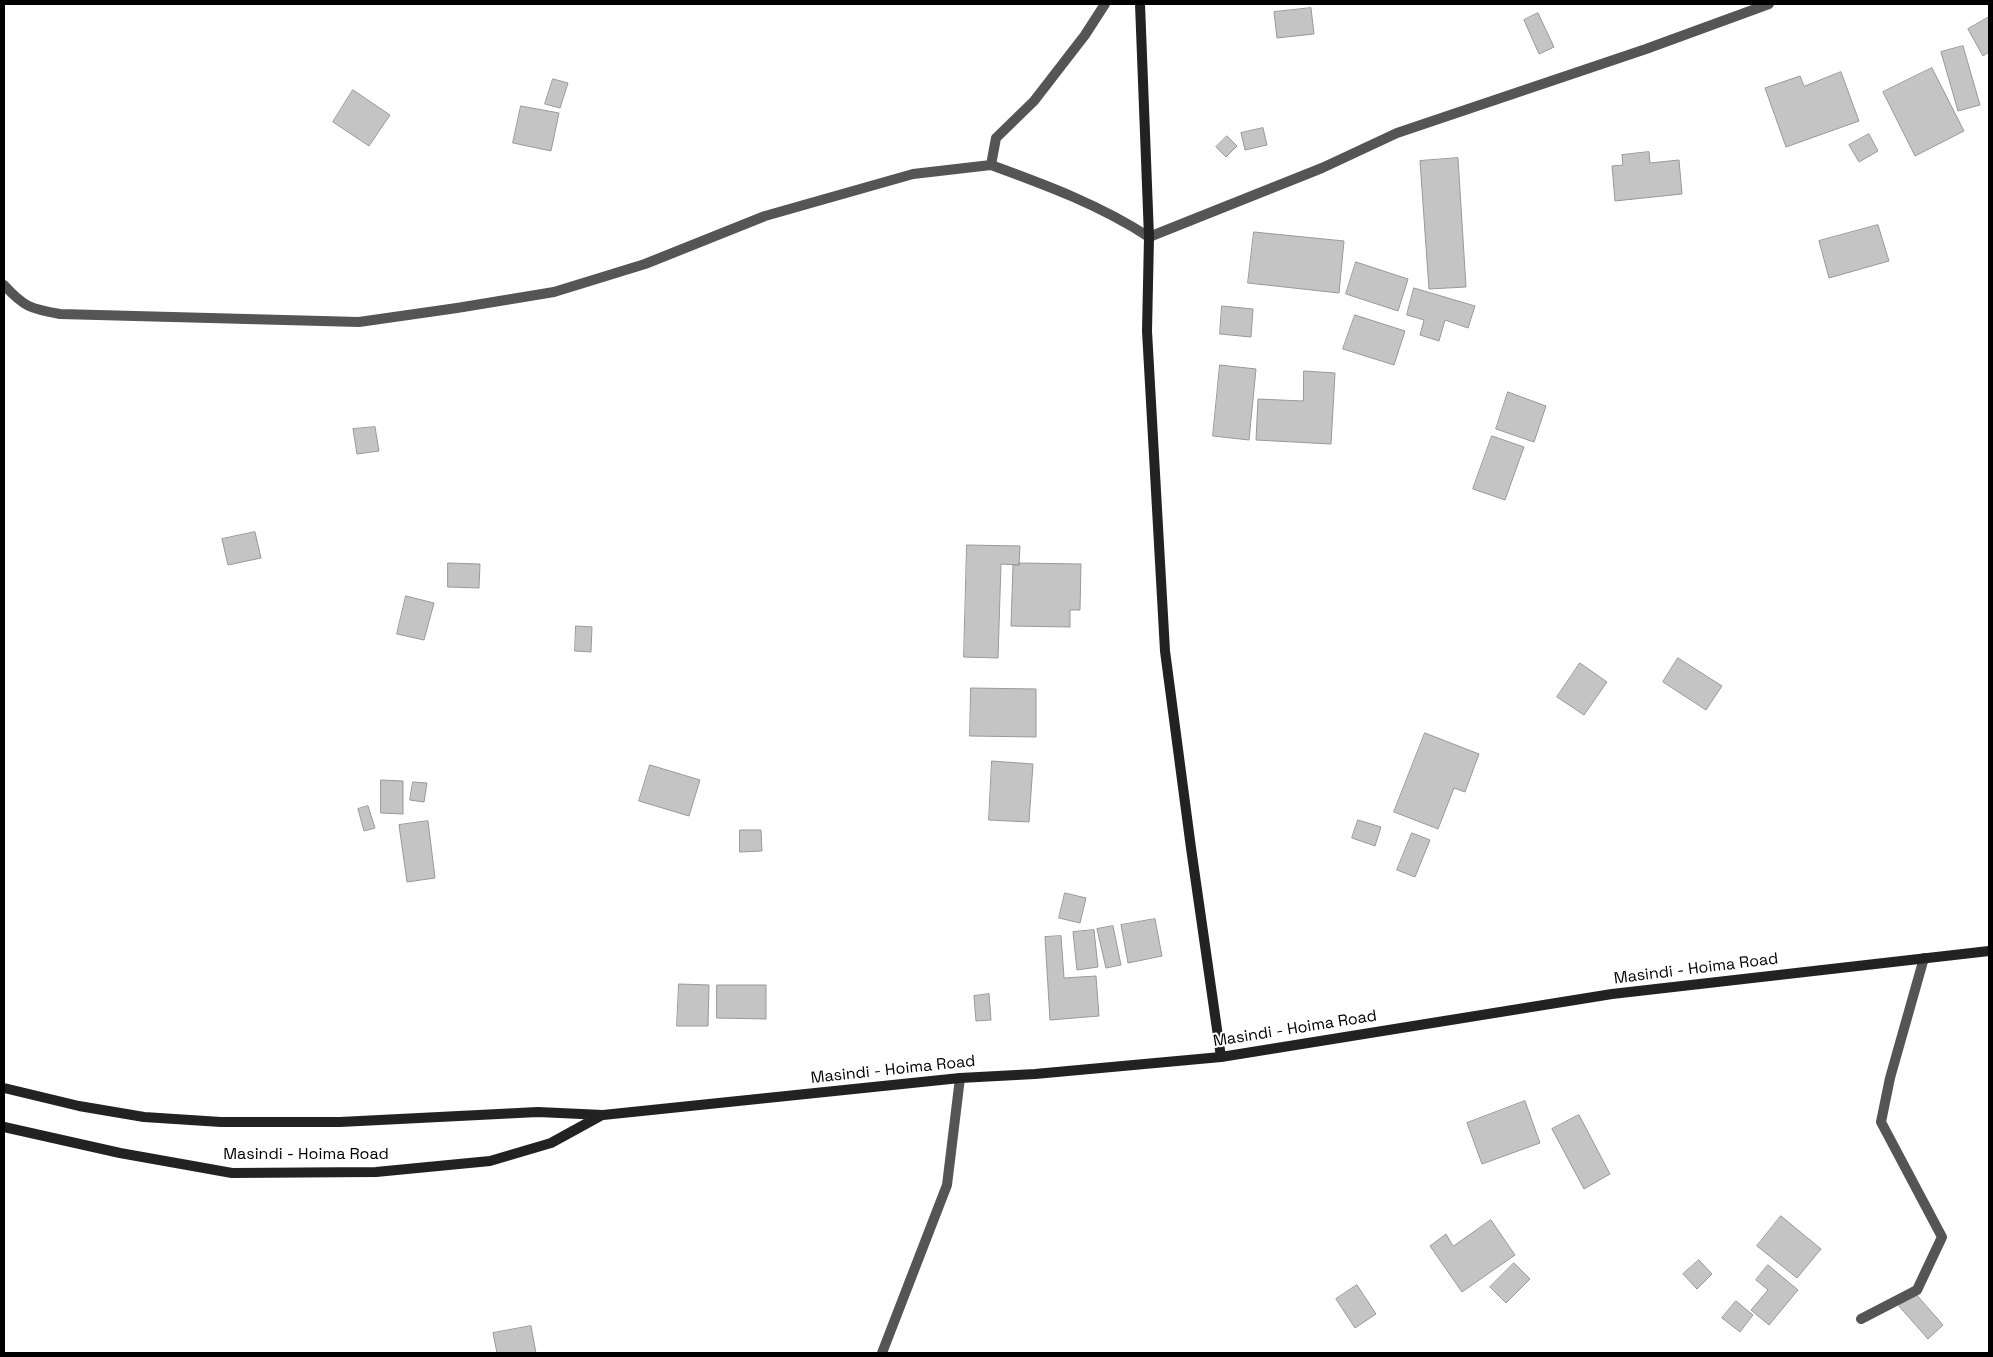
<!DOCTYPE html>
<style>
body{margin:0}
#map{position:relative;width:1993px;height:1357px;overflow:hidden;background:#fff;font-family:"Space Grotesk",sans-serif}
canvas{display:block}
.frame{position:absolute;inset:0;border:5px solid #000;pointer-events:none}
</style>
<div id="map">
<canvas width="1993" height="1357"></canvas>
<div class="frame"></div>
</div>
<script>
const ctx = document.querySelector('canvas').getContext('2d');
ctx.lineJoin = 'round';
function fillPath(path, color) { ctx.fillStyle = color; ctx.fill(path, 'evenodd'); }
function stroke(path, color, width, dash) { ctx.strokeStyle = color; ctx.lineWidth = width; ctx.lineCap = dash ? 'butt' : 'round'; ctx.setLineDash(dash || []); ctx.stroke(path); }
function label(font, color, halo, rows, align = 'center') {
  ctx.font = font + ' "Space Grotesk",sans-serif'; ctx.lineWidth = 4; ctx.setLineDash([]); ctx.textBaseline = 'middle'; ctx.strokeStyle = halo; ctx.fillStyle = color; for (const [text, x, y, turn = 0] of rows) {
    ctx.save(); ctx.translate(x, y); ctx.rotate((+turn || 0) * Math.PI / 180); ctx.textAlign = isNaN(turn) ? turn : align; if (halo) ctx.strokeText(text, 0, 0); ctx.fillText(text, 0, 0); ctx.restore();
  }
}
const building = new Path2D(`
 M1311,8l3,26 -37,4 -3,-26z
 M1538,13l16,34 -15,7 -15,-34z
 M1989,17v35l-6,4 -15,-27z
 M1963,46l17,59 -22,6 -17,-59z
 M1932,68l32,63 -49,25 -32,-64z
 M1841,72l18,49 -73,26 -21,-59 35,-12 4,10z
 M553,79l15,4 -8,25 -15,-4z
 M353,90l37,25 -21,31 -36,-24z
 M521,106l38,7 -8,38 -38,-8z
 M1263,128l4,17 -22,5 -4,-17z
 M1869,134l9,17 -19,11 -10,-17z
 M1227,136l10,10 -11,11 -10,-10z
 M1649,152l1,11 29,-3 3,34 -67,7 -3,-35 11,-1 -1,-10z
 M1458,158l8,129 -37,2 -9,-128z
 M1878,225l11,36 -60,17 -10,-37z
 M1254,232l90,9 -5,52 -91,-10z
 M1356,262l52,17 -10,32 -52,-17z
 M1414,288l61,18 -7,22 -23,-8 -6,21 -19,-6 4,-15 -17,-5z
 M1222,306l31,3 -2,28 -31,-3z
 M1355,315l50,16 -11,34 -51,-16z
 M1220,365l36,4 -7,71 -36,-4z
 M1304,371l31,2 -4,71 -75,-4 2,-41 45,2z
 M1508,392l38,14 -12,36 -38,-13z
 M375,427l4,24 -22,3 -4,-25z
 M1492,436l32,11 -19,53 -32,-11z
 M255,532l6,26 -33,7 -6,-26z
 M967,545l53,1 -1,19 -18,-1 -3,94 -34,-1z
 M448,563l32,1 -1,24 -31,-1z
 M1019,563l62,1 -1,46h-10v17l-59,-1 2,-61h6z
 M406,596l28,7 -10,37 -27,-6z
 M576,626l16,1 -1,25 -16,-1z
 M1678,658l44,28 -16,24 -43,-28z
 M1580,663l27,19 -23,33 -27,-18z
 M971,688l65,1v48l-66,-1z
 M1425,733l54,21 -14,38 -11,-4 -16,41 -44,-17z
 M992,761l41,3 -4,58 -40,-2z
 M650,765l50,15 -11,36 -50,-15z
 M381,780l22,1v33l-22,-1z
 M413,782l14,1 -3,19 -14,-2z
 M368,806l7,22 -11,3 -6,-22z
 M1358,820l23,7 -6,19 -23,-8z
 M428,821l7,57 -28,4 -8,-57z
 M740,830h21l1,21 -22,1z
 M1412,833l18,7 -15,37 -18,-7z
 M1065,893l21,5 -6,25 -21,-5z
 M1155,919l7,37 -34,7 -7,-38z
 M1113,926l8,39 -15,3 -9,-39z
 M1094,930l4,37 -21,3 -4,-38z
 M1061,936l3,42 32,-2 3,40 -49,4 -5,-83z
 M679,984l30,1 -1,41h-31z
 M717,985h49v34l-49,-1z
 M989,994l2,26 -15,1 -2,-25z
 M1525,1101l15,42 -58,21 -15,-41z
 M1579,1115l31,59 -26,15 -32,-60z
 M1781,1216l40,33 -24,29 -40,-32z
 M1491,1220l24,35 -53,37 -32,-46 16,-12 7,12z
 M1699,1260l13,14 -15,15 -14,-15z
 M1514,1263l16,16 -24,24 -16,-16z
 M1768,1265l30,25 -29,35 -18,-15 17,-20 -12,-10z
 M1357,1285l19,29 -21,14 -19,-29z
 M1914,1292l29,33 -15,14 -29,-33z
 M1736,1301l17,14 -13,17 -18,-14z
 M531,1326l5,27h-39l-4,-20z`);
fillPath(building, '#c4c4c4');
stroke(building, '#999', 1);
stroke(new Path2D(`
 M991,165c55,20 109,40 158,72l173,-69 75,-35 249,-84 123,-45
 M4,285c20,22 27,24 56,29l299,8 98,-14 97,-16 91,-28 120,-48 148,-42 78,-9 5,-27 38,-37 51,-66 20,-31
 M1861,1319l56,-29 25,-53 -61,-115 9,-44 34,-120
 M882,1353l65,-168 13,-107`), '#555', 10);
stroke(new Path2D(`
 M1140,4l9,233 -2,94 18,320 26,197 30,209
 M4,1088l75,18 65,11 77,5h119l198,-10 65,3 357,-37 75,-4 186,-17 391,-63 377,-43
 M4,1127l116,26 112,20 144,-1 114,-11 61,-18 51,-28`), '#222', 10);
label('16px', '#000', '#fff', [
 ["Masindi - Hoima Road",1696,969,-7],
 ["Masindi - Hoima Road",1295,1029,-9],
 ["Masindi - Hoima Road",893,1070,-6],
 ["Masindi - Hoima Road",306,1155]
]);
</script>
